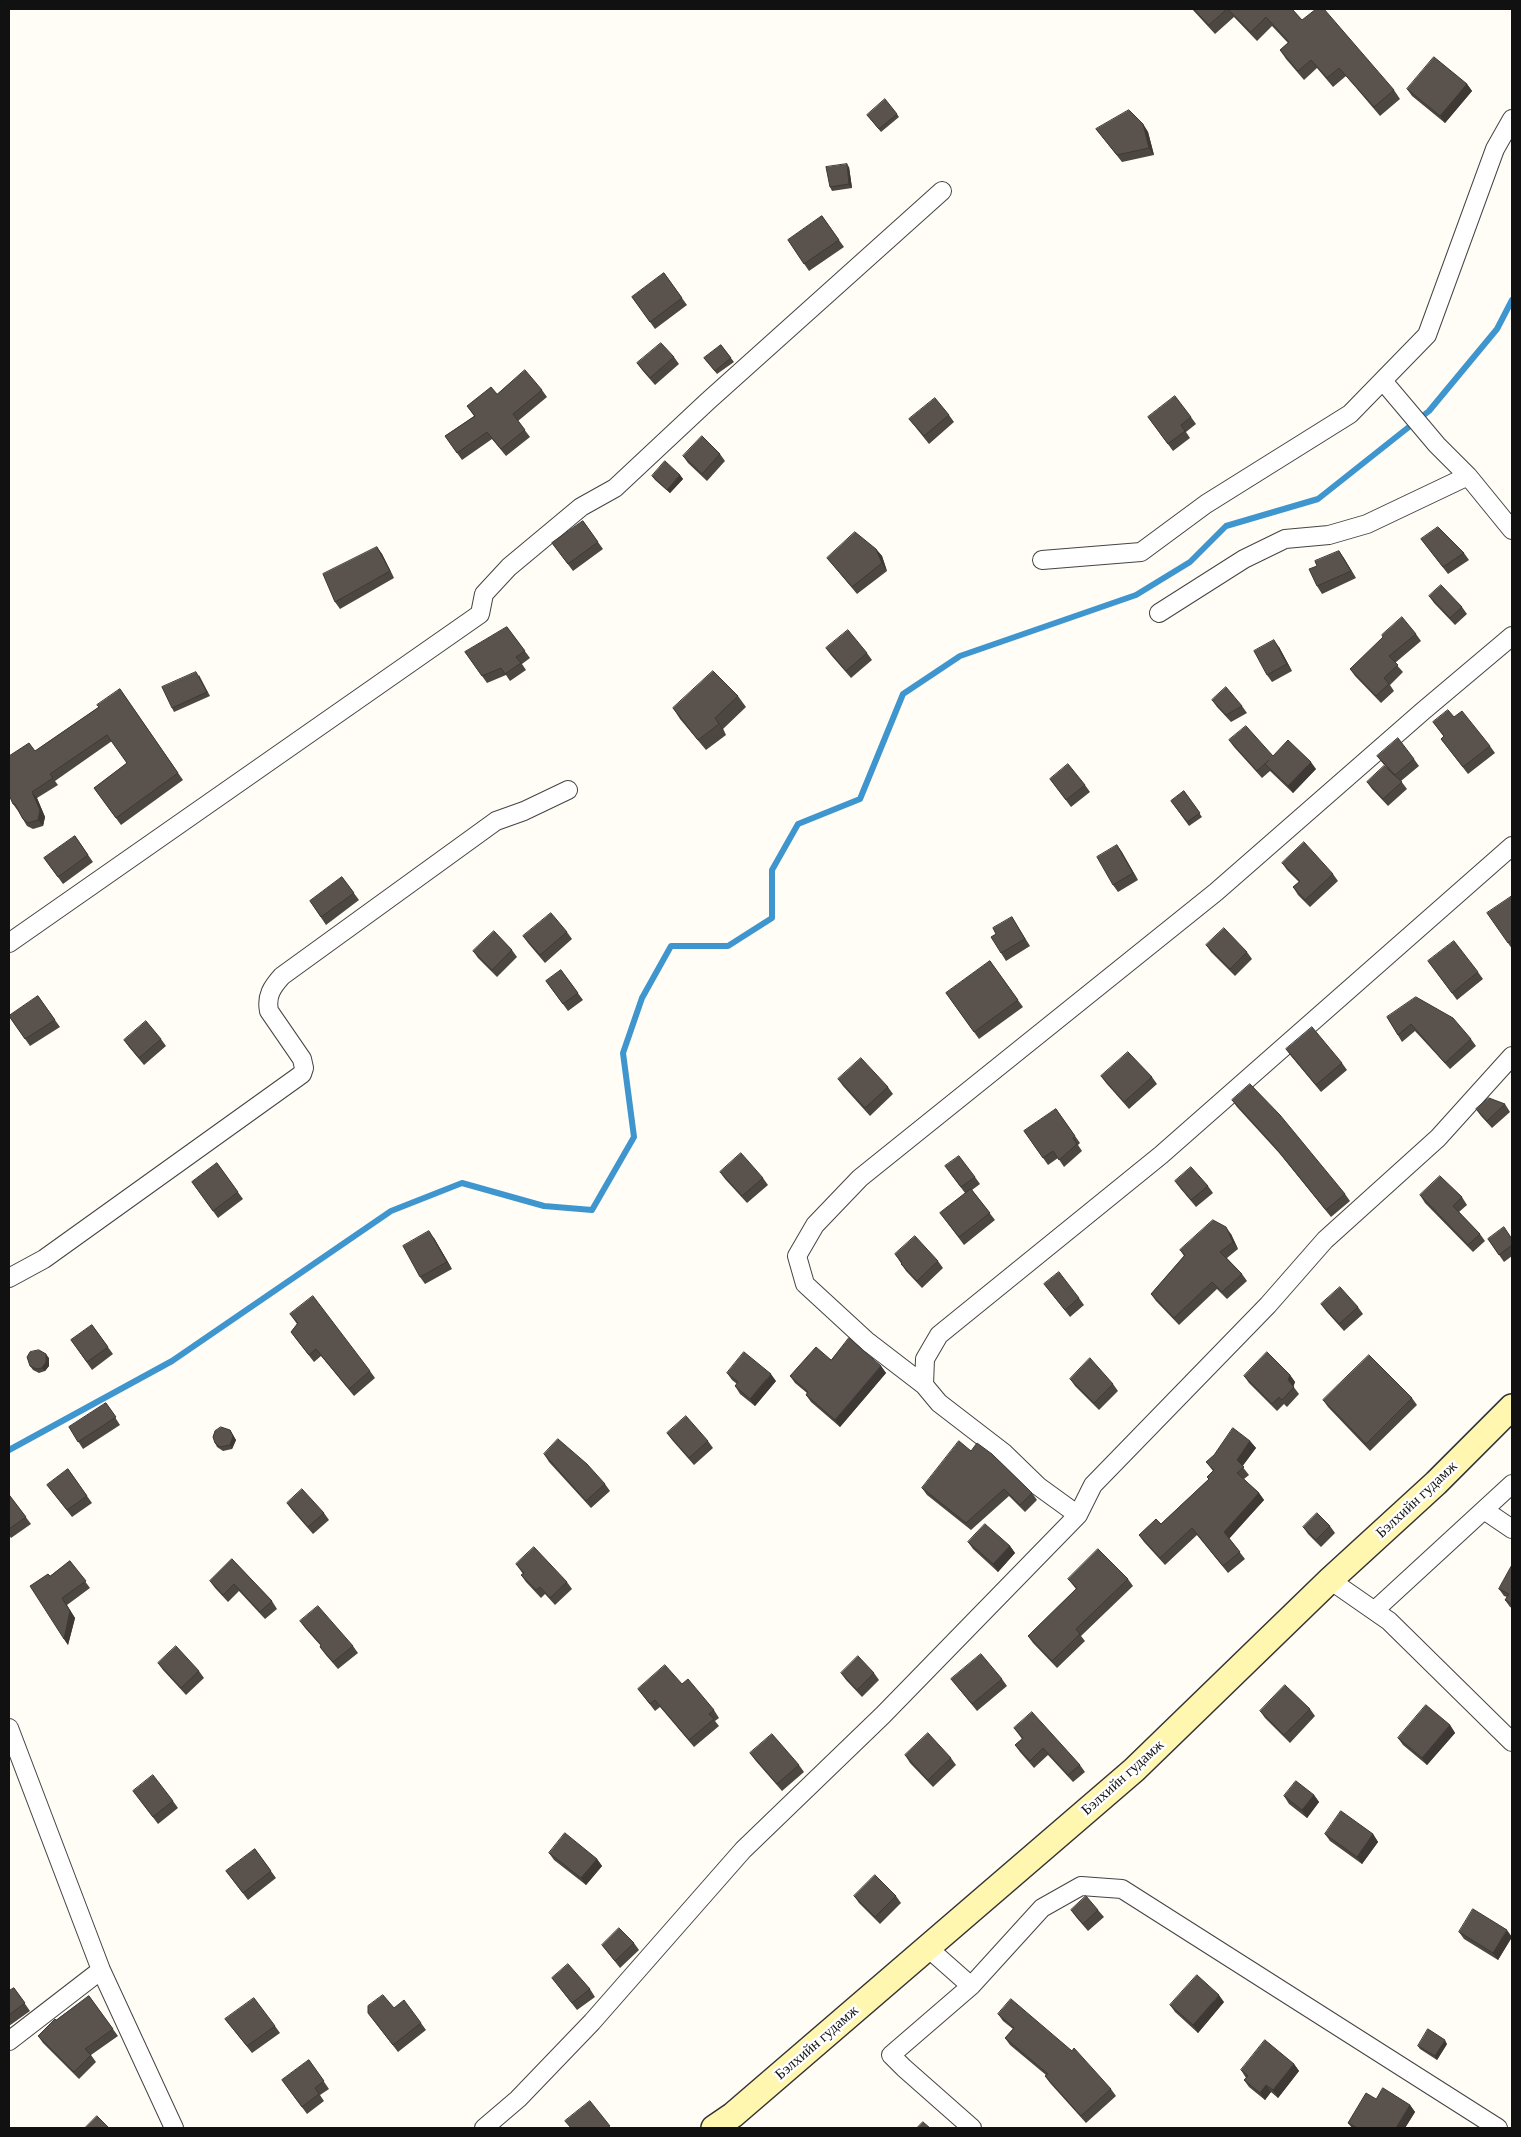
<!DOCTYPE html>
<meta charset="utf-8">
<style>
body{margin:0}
#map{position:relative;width:1521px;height:2137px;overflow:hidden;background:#fffdf5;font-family:Georgia,serif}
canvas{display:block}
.frame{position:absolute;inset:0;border:10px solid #111;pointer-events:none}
</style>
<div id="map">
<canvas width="1521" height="2137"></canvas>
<div class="frame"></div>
</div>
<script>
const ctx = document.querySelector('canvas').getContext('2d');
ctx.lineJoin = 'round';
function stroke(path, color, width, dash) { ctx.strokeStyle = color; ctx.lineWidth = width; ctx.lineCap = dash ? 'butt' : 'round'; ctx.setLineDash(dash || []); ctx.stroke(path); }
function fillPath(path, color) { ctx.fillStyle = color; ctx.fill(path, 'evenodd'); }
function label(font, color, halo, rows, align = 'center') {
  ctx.font = font + ' Georgia,serif'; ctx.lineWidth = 5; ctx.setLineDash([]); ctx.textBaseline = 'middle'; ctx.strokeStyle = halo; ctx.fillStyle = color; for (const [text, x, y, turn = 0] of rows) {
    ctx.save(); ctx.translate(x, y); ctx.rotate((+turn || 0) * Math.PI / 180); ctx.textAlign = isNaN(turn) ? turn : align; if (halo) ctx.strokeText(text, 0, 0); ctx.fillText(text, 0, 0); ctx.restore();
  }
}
stroke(new Path2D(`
 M9,1450l163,-89 219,-150 71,-28 82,23 48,4 42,-73 -11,-84 19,-55 29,-52h57l44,-28v-48l26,-46 62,-25 43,-105 57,-38 176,-61 54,-33 36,-36 92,-27 111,-88 68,-82 15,-29`), '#3f96cf', 6);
const minor = new Path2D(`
 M1383,381l54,64 31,31
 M1042,560l99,-8 65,-48 144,-90 77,-79 68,-186 17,-30
 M1159,613l85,-54 41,-20 44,-4 38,-11 101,-48 44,54
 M9,943l471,-329 4,-20 25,-27 72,-60 34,-19 93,-87 234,-210
 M9,1278l35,-19 258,-185 2,-6 -2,-9 -33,-48c-3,-15 3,-24 13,-35l214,-155 28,-10 44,-21
 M924,1385l-56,-43 -63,-58 -8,-28 18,-31 45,-47 356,-286 207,-181 89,-75
 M1484,1510l28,19
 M1078,1515l-40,-29 -34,-33 -65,-50 -15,-18 1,-26 14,-24 222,-180 351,-309
 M1330,1580l59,41 123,121
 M1375,1610l137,-126
 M9,1728l92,242 73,158
 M928,1948l43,38 -80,69 13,13 68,60
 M971,1986l71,-78 39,-22 41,3 376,239
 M9,2041l92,-71
 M484,2128l34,-29 74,-77 151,-172 140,-135 195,-200 15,-30 175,-180 57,-65 113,-102 74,-82`);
const secondary = new Path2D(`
 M714,2128l19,-13 401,-345 196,-190 106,-97 76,-76`);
stroke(minor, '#444', 20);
stroke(secondary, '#333', 28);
stroke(minor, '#fff', 18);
stroke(secondary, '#fff6b0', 25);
fillPath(new Path2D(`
 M1192,9h100l10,11 92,70 6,9 -20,17 -34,-40 -13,11 -16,-19 -13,12 -18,-21 -6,-9 8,-7 -16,-17 -15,15 -23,-24 -19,17z
 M1467,84l5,7 -27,32 -33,-27 -5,-7z
 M897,114l2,3 -18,15 -14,-17z
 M1143,124l5,8 6,23 -32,7 -26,-33z
 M849,167l3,21 -20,3 -2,-4z
 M822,216l22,31 -35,24 -21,-31z
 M664,273l23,32 -32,24 -23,-32z
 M721,345l13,17 -17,12 -13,-16z
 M674,357l5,7 -24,21 -13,-15 -5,-7z
 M542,390l5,7 -29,24 12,16 -24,19 -14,-17 -30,21 -17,-24 29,-20 -7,-10 30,-12z
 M949,415l5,7 -25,22 -20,-25z
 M1148,417h43l5,7 -10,8 4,6 -17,13z
 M720,454l5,7 -18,20 -19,-18 -5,-7z
 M680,475l3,4 -13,14 -15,-13 -3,-4z
 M583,521l20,28 -30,22 -21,-28z
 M1421,539l43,14 5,7 -21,14z
 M377,547l5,7 12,24 -54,31 -5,-7z
 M876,549l6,7 5,15 -30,23 -30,-36z
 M1339,551l17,27 -34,16 -5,-8v-20z
 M1429,596l33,11 5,7 -12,11 -21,-22z
 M507,627l23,31 -8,6 4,6 -16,11 -4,-6 -19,8 -22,-31z
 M1416,634l5,7 -26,22 8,9 -13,13 4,6 -13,12 -26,-27 -5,-7z
 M1279,647l13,24 -20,11 -5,-7z
 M826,648l41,5 5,7 -21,18 -20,-23z
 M199,675l11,21 -36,16 -2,-4z
 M120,689l63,91 -62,45 -27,-37 33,-25 -15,-22 -57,40 3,4 -21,13 8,19 -2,9 -10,3 -6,-3 -9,-15 -5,-7 22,-53 64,-44z
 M738,696l8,11 -23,22 3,6 -20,15 -26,-31 -7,-11z
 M1212,700l30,6 5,7 -16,9 -14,-15z
 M1454,717l36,29 5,7 -27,21 -27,-35 3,-2 -11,-15z
 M1229,740l44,16 43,13 -23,24 -23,-22 -8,7 -28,-31z
 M1377,756l37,3 5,7 -18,15 6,8 -19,17 -16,-17 -5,-7 21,-12z
 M1050,779l35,6 5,7 -19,15z
 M1184,791l18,26 -13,9 -18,-25z
 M75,836l18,26 -30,22 -19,-26z
 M1117,845l21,35 -20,12 -5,-7z
 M1282,863l51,11 5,7 -28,26 -12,-12 -5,-8 6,-5 -12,-12z
 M342,877l17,23 -33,25 -16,-24z
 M1512,896v53l-4,-6z
 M1012,917l18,29 -24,15 -5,-8 -5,-19z
 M567,932l5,7 -27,24 -17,-20 -5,-7z
 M1206,945l41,7 5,7 -17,17 -24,-24z
 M512,950l5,7 -20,20 -19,-19 -5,-7z
 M990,961l33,46 -44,32 -33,-46z
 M1428,961l50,11 5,7 -26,21z
 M561,970l22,30 -15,11 -22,-30z
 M38,996l22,31 -30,19 -21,-30z
 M1387,1017l84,22 5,7 -26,23 -35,-38 -13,11z
 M161,1039l5,7 -22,19 -15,-18 -5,-7z
 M1286,1049l56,14 5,7 -26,22 -30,-36z
 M1101,1076l51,1 5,7 -28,25 -23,-26z
 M838,1079l50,8 5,7 -23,22 -27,-30z
 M1232,1100l113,94 5,7 -19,16 -51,-63 -43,-47z
 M1505,1104l5,8 -18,16 -11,-12 -5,-7z
 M1056,1109l24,34 -2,2 4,6 -18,16 -6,-9 -10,7 -24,-34z
 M217,1163l26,36 -25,19 -26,-36z
 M720,1172l43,6 5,7 -21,18 -22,-24z
 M950,1173l25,4 5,7 -8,6 23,30 -31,25 -24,-32 25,-20z
 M1175,1181l33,5 5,7 -17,14 -16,-19z
 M1420,1195l42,2 5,8 -8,7 21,22 5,7 -12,11 -48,-49z
 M1231,1234l7,15 -11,9 15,16 5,7 -20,18 -10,-10 -38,36 -23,-24 -5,-7 33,-38 -4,-6z
 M434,1238l18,31 -27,15 -5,-7z
 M1488,1239h24v17l-8,6z
 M895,1254l43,7 5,7 -21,20 -16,-17z
 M1044,1284l35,14 5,7 -14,12z
 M1321,1304l37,3 5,7 -19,17 -18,-20z
 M290,1314l80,57 5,7 -21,18 -33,-40 -7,6 -18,-23 -5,-7 6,-8z
 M92,1325l21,29 -21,16 -21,-30z
 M49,1358v8l-4,5 -6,2 -6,-3 -3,-4z
 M831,1360l50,6 5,7 -46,54 -29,-25 -5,-7 1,-2 -12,-10 -5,-7z
 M727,1373l49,8 -21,25 -15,-12 -5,-8 2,-2 -5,-4z
 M1290,1375l5,7 -2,4 6,8 -12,13 -3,-3 -7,7 -28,-28 -5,-7z
 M1070,1379l43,5 5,7 -19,19 -24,-24z
 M1412,1398l5,7 -47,46 -42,-44 -5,-7z
 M106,1403l14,22 -37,24 -14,-22z
 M230,1430l6,10 -4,9 -9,2 -6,-4 -2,-4z
 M667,1433l41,8 5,7 -19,17 -22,-25z
 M1250,1441l6,7 -14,18 7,9 -5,4 15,14 5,7 -35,38 16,21 -17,14 -31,-38 -32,30 -21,-23 -5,-7 22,-11 48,-45 4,-8 -7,-9z
 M971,1451l61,42 5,7 -12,12 -16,-16 -38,34 -44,-35 -5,-7z
 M544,1454l61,30 5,7 -19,17 -42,-46z
 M68,1469l24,34 -20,14 -25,-32z
 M10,1496l21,28 -20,14 -2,-3v-38z
 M287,1503l37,10 5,7 -16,14 -21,-24z
 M1330,1526l5,7 -14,14 -13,-13 -5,-7z
 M968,1542l42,4 5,7 -17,19 -25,-23z
 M232,1559l40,42 5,8 -12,10 -26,-28 -11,11 -13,-14 -5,-7z
 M70,1561l20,27 -23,17 8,13 -7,27 -4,-6 -14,-63z
 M516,1564l51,18 5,7 -17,16 -10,-11 -4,4 -15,-16 -5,-7 2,-1z
 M1512,1565v43l-2,-1 -5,-7 2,-3 -3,-1 -5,-7z
 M1068,1579h60l5,7 -52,50 4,5 -28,27 -24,-25 -5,-7 48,-47z
 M300,1621l53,25 5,7 -20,16 -13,-15 -5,-7 1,-1 -16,-18z
 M158,1663l41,8 5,7 -18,17 -23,-25z
 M841,1673h33l5,7 -17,17 -16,-17z
 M951,1679h51l5,7 -30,25z
 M682,1684l32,26 5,8 -4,3 4,5 -25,21 -34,-40 -5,4 -17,-22z
 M1310,1709l5,7 -25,27 -25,-25 -5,-7z
 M1450,1725l5,8 -28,32 -24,-20 -5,-7z
 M1014,1728l66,37 5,7 -12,10 -25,-27 -14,13 -14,-16 -5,-7 7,-6z
 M750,1753l49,12 5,7 -22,19 -27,-31z
 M905,1755l46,3 5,7 -23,22 -23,-24z
 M133,1791l40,10 5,7 -20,16z
 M1314,1795l5,7 -12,16 -18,-14 -5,-8z
 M1325,1834h48l5,8 -16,22 -32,-23z
 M255,1849l21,29 -28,22 -22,-29z
 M549,1853l48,6 5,7 -16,19 -32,-25z
 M854,1896h42l5,7 -21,21 -21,-21z
 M1071,1910h27l6,7 -16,14 -12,-14z
 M1459,1932l53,5 -14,23 -34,-21z
 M634,1943l5,7 -19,18 -18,-23z
 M552,1978l38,11 5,8 -18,13z
 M14,1988l16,23 -21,15v-35z
 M89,1996l29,40 -27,19 5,7 -17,17 -36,-36 -5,-7 18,-16z
 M1224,2002l-26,31 -23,-21 -5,-7z
 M394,2008l27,15 5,7 -28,22 -30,-39z
 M998,2014l113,75 5,7 -30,27 -36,-40 -5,-7 1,-1 -36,-30 -5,-7 8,-9 -10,-8z
 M225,2019l50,7 5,7 -28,20z
 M1447,2044l-10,16 -17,-11 -2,-3z
 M309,2060l20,29 -9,6 4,6 -17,13 -25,-34z
 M1294,2064l5,7 -21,27 -7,-6 -6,8 -16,-13 -5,-7 2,-2 -5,-8z
 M1376,2099l34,6 5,7 -10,16h-53l-4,-5z`), '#4d4742');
fillPath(new Path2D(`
 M1467,84l5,7 -27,32 -5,-7z
 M1143,124l5,8 6,23 -5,-7z
 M847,164l2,3 3,21 -3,-4z
 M680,475l3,4 -13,14 -3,-3z
 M377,547l5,7 12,24 -4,-7z
 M876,549l6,7 5,15 -5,-8z
 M1339,551l5,7 12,20 -5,-7z
 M1274,640l5,7 13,24 -5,-7z
 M715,718l8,11 3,6 -7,-11z
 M1311,762l5,7 -23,24 -5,-7z
 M32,792l5,6 8,19 -2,9 -5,-6z
 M1117,845l5,7 16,28 -5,-7z
 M1226,1227l5,7 7,15 -5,-7z
 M429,1231l5,7 18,31 -5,-7z
 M46,1354l3,4v8l-4,5 -3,-3z
 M881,1366l5,7 -46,54 -5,-7z
 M771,1374l5,7 -21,25 -5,-7z
 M1290,1375l5,7 -2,6 -5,-8z
 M230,1430l6,10 -4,9 -2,-4z
 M1250,1441l6,7 -14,19 -5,-7z
 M1259,1493l5,7 -35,39 -5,-7z
 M1010,1546l5,7 -17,19 -5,-8z
 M62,1598l13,20 -7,27 -4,-6z
 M1450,1725l5,8 -28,32 -5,-7z
 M1314,1795l5,7 -12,16 -5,-8z
 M1373,1834l5,8 -16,22 -5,-7z
 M597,1859l5,7 -16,19 -5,-7z
 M1507,1930l5,7 -14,23 -5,-7z
 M1219,1995l5,7 -26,31 -5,-8z
 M1445,2040l2,4 -10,16 -2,-4z
 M1294,2064l5,7 -21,27 -5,-8z
 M1266,2085l5,7 -6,8 -5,-7z
 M1410,2105l5,7 -10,16h-9z`), '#3f3936');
const building = new Path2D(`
 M1194,9h33l-18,16z
 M1228,9h64l10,11 14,-11h8l70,81 -20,17 -35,-39 -12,10 -16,-18 -13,11 -18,-21 9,-8 -23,-25 -15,15z
 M1434,57l33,27 -27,32 -33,-27z
 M885,99l12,15 -18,15 -12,-14z
 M1129,110l14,14 6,24 -32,7 -21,-26z
 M847,164l2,20 -19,3 -4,-20z
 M822,216l17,24 -35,24 -16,-24z
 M664,273l18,25 -32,24 -18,-25z
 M661,343l13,14 -24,21 -13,-15z
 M721,345l10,13 -16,13 -11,-13z
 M525,370l17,20 -29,24 12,16 -24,19 -14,-17 -30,21 -12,-17 30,-20 -8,-10 24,-19 6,7z
 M1175,396l16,21 -10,8 4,6 -17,13 -20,-27z
 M935,398l14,17 -25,21 -15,-17z
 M702,436l18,18 -18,20 -19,-18z
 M665,461l15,14 -13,15 -15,-14z
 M583,521l15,21 -30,22 -16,-21z
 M1438,527l26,26 -21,14 -22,-28z
 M855,532l21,17 6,14 -30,24 -25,-29z
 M377,547l13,24 -55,31 -12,-28z
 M1339,551l12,20 -34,15 -8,-17 8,-3 -2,-5z
 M1441,585l21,22 -12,11 -21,-22z
 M1402,617l14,17 -27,22 9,9 -14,13 5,6 -13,12 -26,-27 33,-32 -1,-2z
 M507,627l18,24 -9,6 5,6 -16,11 -4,-6 -19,8 -17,-24z
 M848,630l19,23 -21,18 -20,-23z
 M1274,640l13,24 -20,11 -13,-24z
 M713,671l25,25 -23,22 4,6 -21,16 -25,-32z
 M196,672l11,20 -35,16 -10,-21z
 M1226,687l16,19 -16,9 -14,-15z
 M120,689l58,84 -62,45 -22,-30 33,-25 -20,-28 -57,39 3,4 -21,14 8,18 -2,10 -10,3 -5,-4 -8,-15h-2l-4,-9v-39l20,-13 6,8 64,-44 -2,-2z
 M1448,710l6,7 8,-6 28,35 -27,21 -22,-28 3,-3 -11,-14z
 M1246,726l27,30 15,-16 23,22 -23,24 -23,-22 4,-4 -12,11 -28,-31z
 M1398,738l16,21 -19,16 -18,-19z
 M1068,764l17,21 -19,15 -16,-21z
 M1384,766l18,16 -19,17 -16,-17z
 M1184,791l16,22 -13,9 -16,-21z
 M75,836l13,19 -30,22 -14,-19z
 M1304,842l29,32 -28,26 -12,-13 7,-6 -18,-18z
 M1117,845l16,28 -20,12 -16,-28z
 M342,877l12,16 -33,24 -11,-16z
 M1512,896v44l-4,3 -21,-30z
 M551,913l16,19 -27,23 -17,-19z
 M1012,917l13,22 -24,14 -10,-16 5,-3 -3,-6z
 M1224,928l23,24 -17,17 -24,-24z
 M494,931l18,19 -20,20 -19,-19z
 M1454,941l24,31 -26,21 -24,-32z
 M990,961l28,39 -44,32 -28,-39z
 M561,970l17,23 -15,11 -17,-23z
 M38,996l17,24 -30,19 -16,-23z
 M1416,997l37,21 18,21 -26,24 -34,-39 -13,11 -11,-18z
 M146,1021l15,18 -22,19 -15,-18z
 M1312,1027l30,36 -26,22 -30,-36z
 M1128,1052l24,25 -28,25 -23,-26z
 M861,1058l27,29 -23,21 -27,-29z
 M1250,1084l30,31 65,79 -19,16 -51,-63 -43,-47z
 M1489,1098l16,6 -18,17 -11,-12z
 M1056,1109l19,27 -2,2 4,6 -18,16 -6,-9 -10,7 -19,-27z
 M741,1153l22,25 -21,18 -22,-24z
 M959,1156l16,21 -14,10 -16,-21z
 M217,1163l21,29 -25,19 -21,-29z
 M1191,1167l17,19 -17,14 -16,-19z
 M1440,1176l22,21 -9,9 27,28 -12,11 -48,-50z
 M971,1189l19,24 -31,24 -19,-24z
 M1213,1220l13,7 7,15 -13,10 22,22 -20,18 -10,-10 -38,36 -23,-24 34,-39 -5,-5z
 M1504,1227l8,12v6l-13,10 -11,-16z
 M429,1231l18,31 -27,15 -17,-31z
 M915,1236l23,25 -21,20 -16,-17 1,-1 -7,-9z
 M1059,1272l20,26 -14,12 -21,-26z
 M1340,1287l18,20 -19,17 -18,-20z
 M313,1296l57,75 -21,18 -33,-40 -7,6 -18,-23 7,-9 -8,-9z
 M92,1325l16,22 -21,15 -16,-22z
 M849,1338l32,28 -46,54 -29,-25 2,-3 -18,-16 26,-29 15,13z
 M39,1350l7,4v8l-4,6 -6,1 -6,-3 -3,-9 3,-5z
 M744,1352l27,22 -21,25 -15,-13 3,-4 -11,-9z
 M1267,1352l23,23 -2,5 6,7 -12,13 -3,-3 -7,7 -28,-28z
 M1369,1355l43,43 -46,46 -43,-44z
 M1090,1358l23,26 -19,19 -24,-24z
 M106,1403l10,14 -38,25 -9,-15z
 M686,1416l22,25 -19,17 -22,-25z
 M221,1427l9,3 3,6 -3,9 -10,2 -5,-4 -2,-6 2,-6z
 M1233,1428l17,13 -13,19 7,7 -7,6 22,20 -35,39 16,20 -17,14 -31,-38 -32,30 -21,-23 17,-16 5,5 48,-45 -2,-2 7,-7 -8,-8 8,-7z
 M558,1439l29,25 18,20 -19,17 -42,-47z
 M959,1441l12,10 6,-8 15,11 40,39 -12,12 -16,-16 -38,34 -44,-35z
 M68,1469l19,27 -20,14 -20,-25z
 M302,1489l22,24 -16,14 -21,-24z
 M10,1496l16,21 -17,12v-32z
 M1317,1513l13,13 -14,14 -13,-13z
 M985,1524l25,22 -17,18 -25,-22z
 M534,1547l33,35 -17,16 -10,-11 -4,3 -15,-15 3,-2 -8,-9z
 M1098,1549l30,30 -52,50 4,5 -28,27 -24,-25 49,-48 -9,-9z
 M232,1559l40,42 -12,11 -26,-28 -11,11 -13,-14z
 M70,1561l16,20 -24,17 8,13 -6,28 -34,-53 18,-12 2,2z
 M1512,1565v39l-7,-4 4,-6 -10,-5z
 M318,1606l35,40 -20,16 -13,-15 1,-2 -21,-24z
 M176,1646l23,25 -18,17 -23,-25z
 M981,1654l21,25 -30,25 -21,-25z
 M858,1656l16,17 -17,17 -16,-17z
 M665,1665l17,19 6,-5 26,31 -5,4 5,5 -25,21 -34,-40 -5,4 -12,-15z
 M1285,1685l25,24 -26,26 -24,-24z
 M1426,1705l24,20 -28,33 -24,-20z
 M1032,1712l48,53 -12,10 -25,-27 -13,13 -15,-16 8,-7 -9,-10z
 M928,1733l23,25 -23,22 -23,-25z
 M772,1734l27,31 -22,19 -27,-31z
 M153,1775l20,26 -20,16 -20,-26z
 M1296,1781l18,14 -12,15 -18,-14z
 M1341,1811l32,23 -16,23 -32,-23z
 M565,1833l32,26 -16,19 -32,-25z
 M255,1849l16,22 -28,22 -17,-22z
 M875,1875l21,21 -21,21 -21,-21z
 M1086,1896l12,14 -15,14 -12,-14z
 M1473,1909l34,21 -14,23 -34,-21z
 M619,1928l15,15 -19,18 -13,-16z
 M568,1964l22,25 -18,14 -20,-25z
 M1197,1975l22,20 -26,30 -23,-20z
 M14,1988l11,15 -16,12v-24z
 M383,1995l11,13 10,-8 17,23 -28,22 -25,-32v-7z
 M89,1996l24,33 -28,20 6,6 -17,17 -36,-36 17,-17 1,1z
 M254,1998l21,28 -28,20 -22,-27z
 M1011,1999l61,52 2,-3 37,41 -30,27 -36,-40 3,-2 -43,-36 9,-10 -16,-14z
 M1428,2029l17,11 -10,16 -17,-10z
 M1265,2040l29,24 -21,26 -7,-5 -6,8 -16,-13 4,-4 -7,-6z
 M309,2060l15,21 -9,7 4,6 -17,13 -20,-27z
 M1383,2088l27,17 -14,23h-39l-9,-5 18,-30 10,6z
 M590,2101l20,25 -3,2h-36l-6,-7z
 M97,2116l12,12h-24z
 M923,2122l7,6h-13z`);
fillPath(building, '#5a524d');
stroke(building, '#3f3936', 1);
label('15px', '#111', '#fff', [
 ["Бэлхийн гудамж",1417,1500,-43],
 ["Бэлхийн гудамж",1123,1778,-42],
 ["Бэлхийн гудамж",817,2043,-41]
]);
</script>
